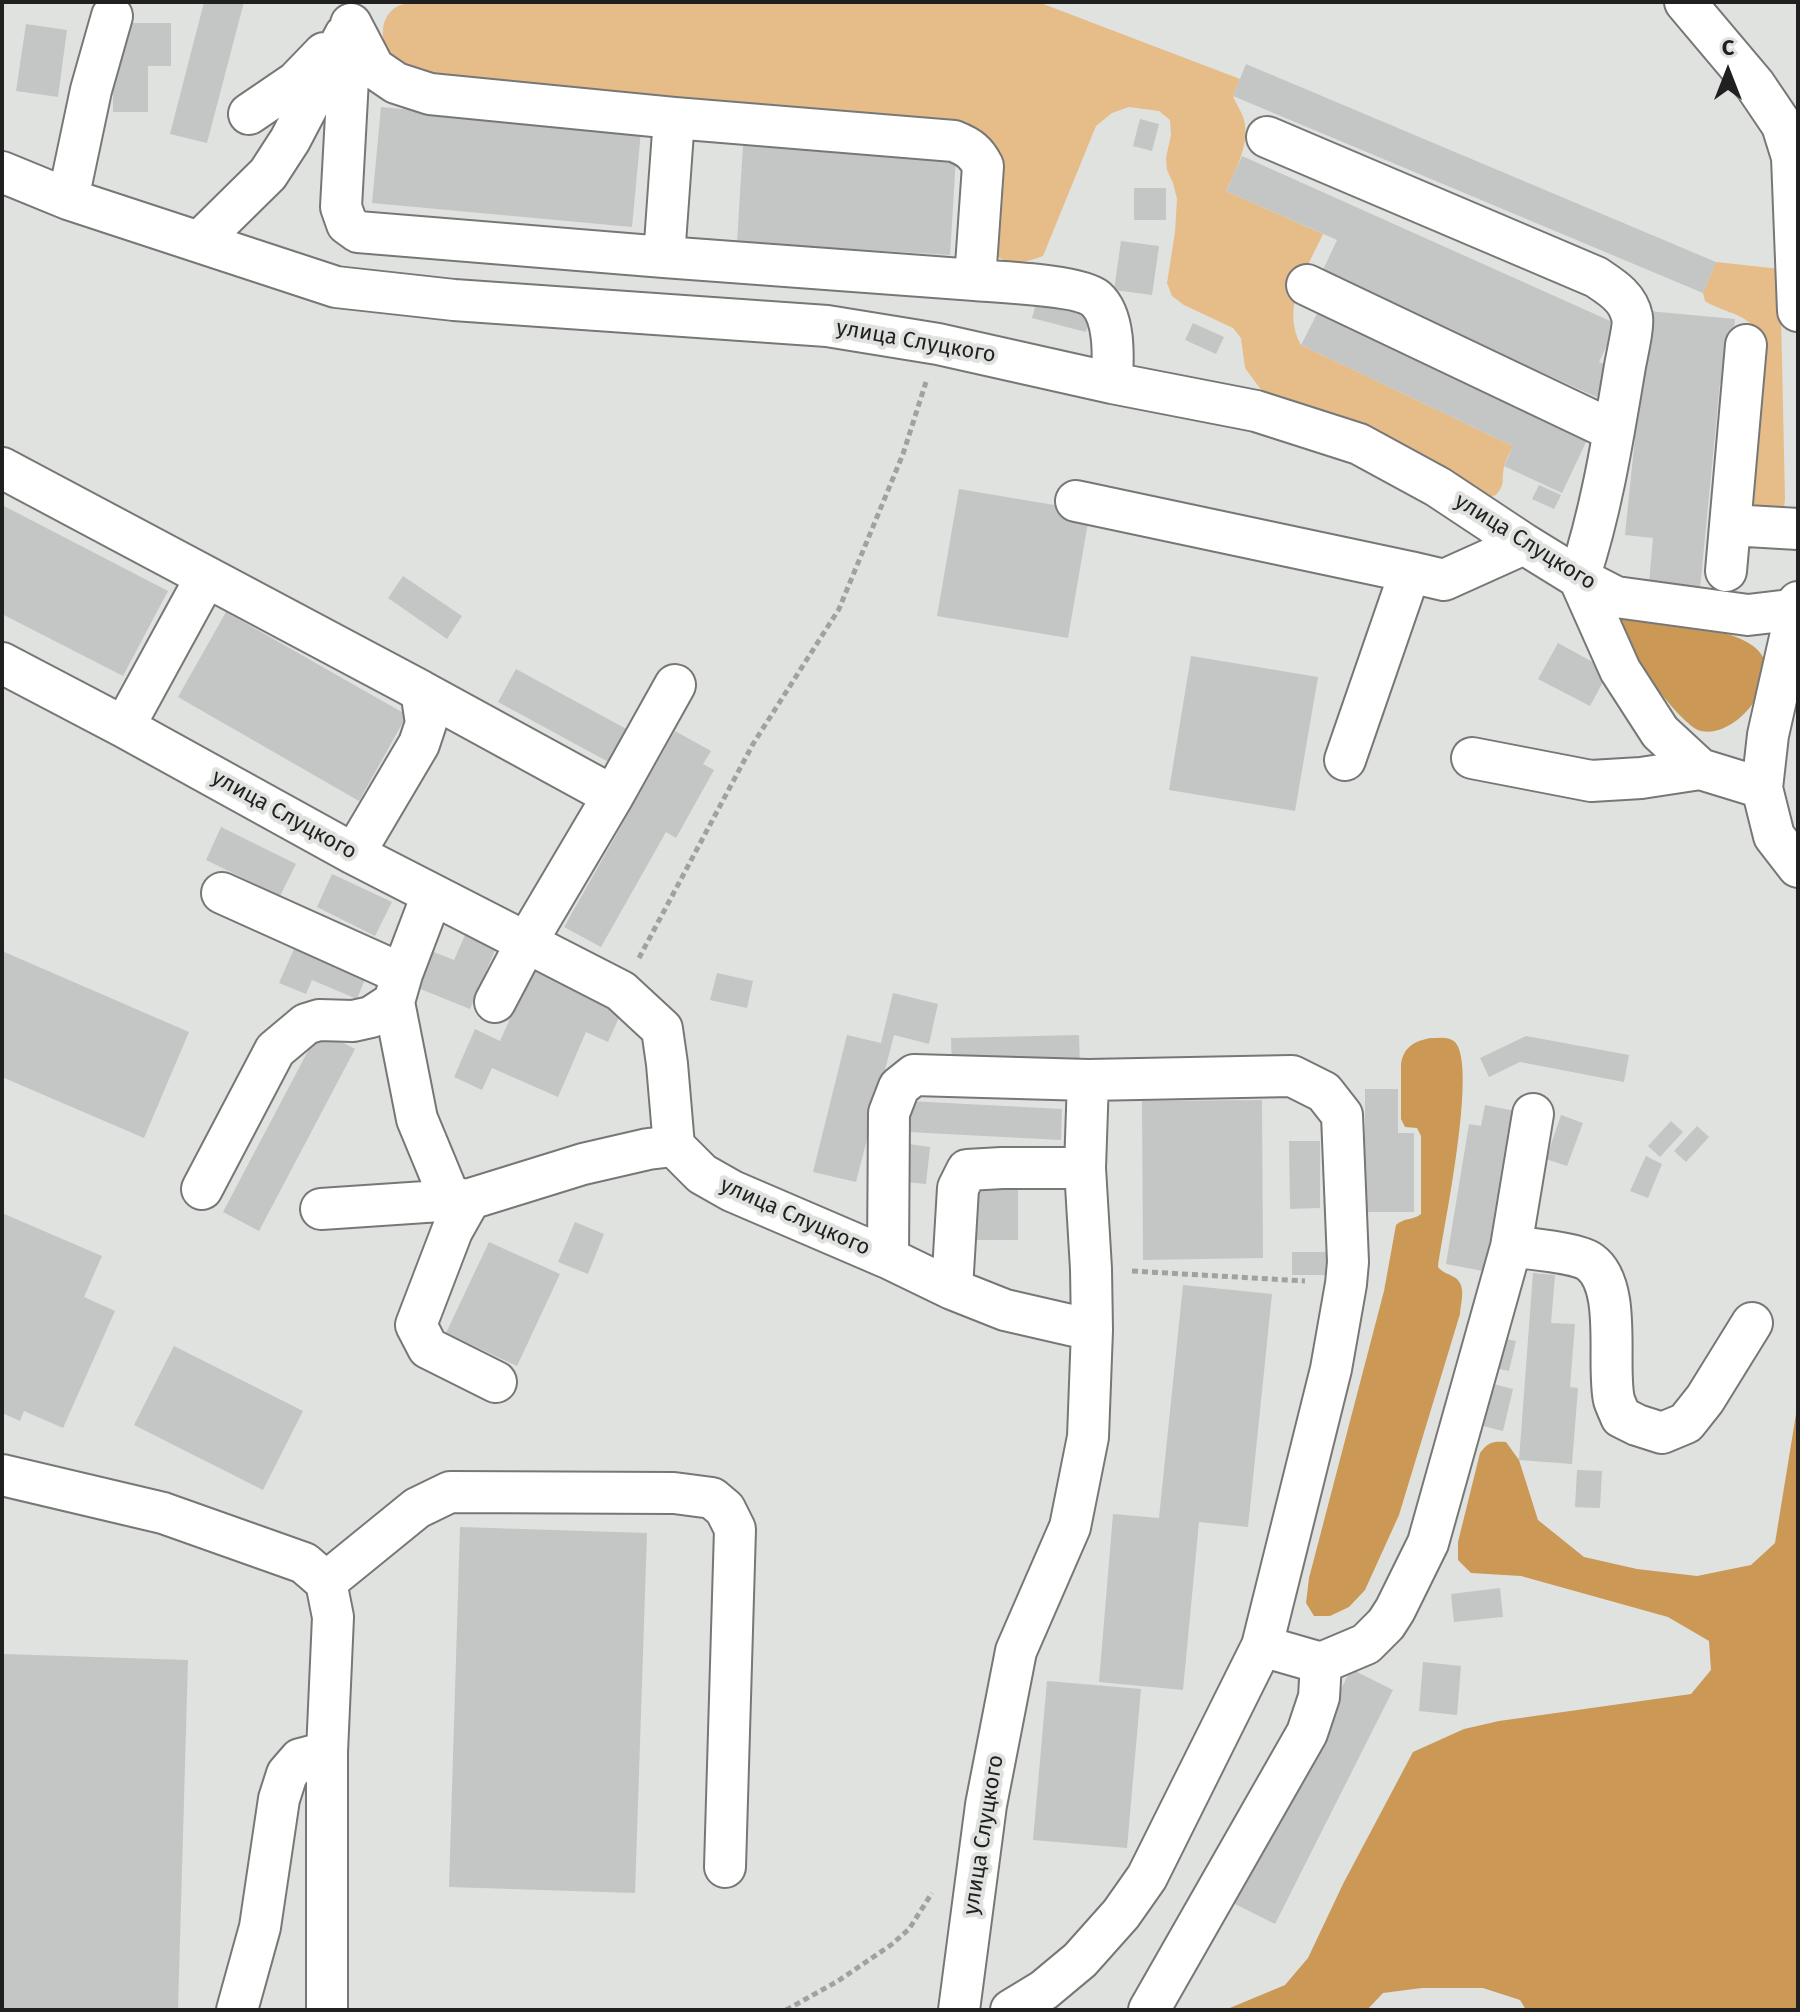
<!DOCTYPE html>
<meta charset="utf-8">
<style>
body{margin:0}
#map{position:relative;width:1800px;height:2012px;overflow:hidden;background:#e0e2df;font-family:"Fira Sans",sans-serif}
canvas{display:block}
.frame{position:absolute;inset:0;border:4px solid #1f201f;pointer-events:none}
.north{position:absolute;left:1688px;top:32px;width:80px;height:80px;-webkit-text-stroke:6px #e0e2df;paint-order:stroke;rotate:0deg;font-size:22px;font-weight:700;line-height:32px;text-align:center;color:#1f201f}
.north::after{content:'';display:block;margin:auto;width:28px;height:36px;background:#1f201f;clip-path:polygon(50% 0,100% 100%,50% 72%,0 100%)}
</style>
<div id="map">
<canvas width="1800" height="2012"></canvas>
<div class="frame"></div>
<div class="north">С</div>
</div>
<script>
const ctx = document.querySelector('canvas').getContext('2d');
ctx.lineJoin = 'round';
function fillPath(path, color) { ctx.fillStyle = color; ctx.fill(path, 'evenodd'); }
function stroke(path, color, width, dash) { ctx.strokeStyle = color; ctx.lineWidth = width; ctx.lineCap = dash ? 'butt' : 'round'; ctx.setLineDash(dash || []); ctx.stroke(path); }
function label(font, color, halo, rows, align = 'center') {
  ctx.font = font + ' "Fira Sans",sans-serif'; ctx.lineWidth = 8; ctx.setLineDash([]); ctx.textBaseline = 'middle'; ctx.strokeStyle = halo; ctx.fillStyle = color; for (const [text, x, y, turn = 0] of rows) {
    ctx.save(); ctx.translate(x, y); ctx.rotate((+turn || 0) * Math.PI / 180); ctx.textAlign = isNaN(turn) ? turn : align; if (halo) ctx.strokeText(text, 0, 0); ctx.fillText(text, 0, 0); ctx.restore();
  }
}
fillPath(new Path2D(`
 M417,2h621l202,77 -7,17c3,8 9,16 11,24 6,24 -8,49 -18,71l97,43c-16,35 -43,73 -22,111l212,101c-3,7 -8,14 -9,21 -3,14 2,16 -8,28l-9,2 -123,-72 -102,-34 -17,-23 -4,-30 -8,-10 -49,-23 -12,-9 -5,-13 8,-51 2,-33 -4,-16 -6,-13 -1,-12 5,-23 -1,-15 -11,-9 -30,-4 -17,6 -16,13 -53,130c-21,7 -33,13 -50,-4l-4,-112 -15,-13 -24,-8 -510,-42c-17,-4 -36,-6 -48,-20 -13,-15 -13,-41 6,-51 5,-2 13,-3 19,-4z
 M1716,262l64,7 5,230 -1,9 -8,6 -27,-5 10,-171c-5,-24 -36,-25 -54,-37l-2,-8z`), '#e6bc89');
fillPath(new Path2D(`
 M1620,619l107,15c14,4 35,13 38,29 0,2 -2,10 -2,12 -1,6 -2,13 -4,18 -9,20 -35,43 -58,38 -17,-4 -55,-56 -65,-73 -7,-11 -11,-26 -16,-39z
 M1431,1038c8,0 17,-2 24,4 23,24 -12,188 -17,225 5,6 9,6 16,10 13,8 7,24 6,37l-61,201 -34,75 -16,17 -19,9h-16l-8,-13 3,-25 75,-287 12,-66c9,-8 16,-4 25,-11v-78l-4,-8 -12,-1 -4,-8v-55c3,-18 14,-23 30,-26z
 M1798,1402v608h-272l-6,-10 -37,-12h-61l-39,5 -16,17h-142l60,-25 23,-27 35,-74 70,-132 51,-23 35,-8 192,-27 20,-24 -2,-29 -41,-24 -147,-41 -50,-3 -13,-13v-18l22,-89c8,-11 13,-12 26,-11l13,18 19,60 46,37 53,12 60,7 54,-11 24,-22z`), '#cb9856');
fillPath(new Path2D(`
 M204,2h40l-37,141 -37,-9z
 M128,23h43v43h-23v46h-35v-71h15z
 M26,24l41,6 -9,67 -42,-6z
 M1246,64l470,198 -13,31 -470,-197z
 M381,107l260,24 -9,96 -260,-24z
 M1140,119l19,5 -7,27 -19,-5z
 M743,145l213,13 -6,97 -213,-13z
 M1242,156l375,168 -18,38 14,5 -14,31 -278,-124 16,-34 -111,-49z
 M1134,188h32v32h-32z
 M1121,241l38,5 -7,49 -38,-5z
 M1038,296l53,14 -5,22 -54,-14z
 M1648,311l87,8 -7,66 -8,-2 -20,206 -51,-6 4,-45 -28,-3z
 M1318,312l269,128 -25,53 -58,-27 9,-20 -212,-101z
 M1193,323l31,14 -8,17 -31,-14z
 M1539,485l22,10 -7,14 -22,-10z
 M959,489l131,22 -22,127 -131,-22z
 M2,505l166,86 -45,85 -121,-62z
 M403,576l59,40 -15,23 -59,-41z
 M226,612l181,103 -48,86 -181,-104z
 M1558,643l51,28 -19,35 -52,-27z
 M1191,656l127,21 -23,134 -126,-21z
 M516,669l116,63 -18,33 -116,-63z
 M675,731l36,20 -8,13 11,6 -38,68 -10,-6 -65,115 -37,-20z
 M221,827l75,37 -16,32 -74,-36z
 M332,874l60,28 -17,34 -58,-29z
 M465,935l31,13 -26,61 -57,-23 16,-36 25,10z
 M294,949l48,20 3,-7 23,10 -11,27 -45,-19 -6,14 -27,-11z
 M2,951l187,81 -45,106 -142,-61z
 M532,970l90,41 -14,31 -22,-10 -28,65 -66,-29 -10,22 -28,-13 21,-48 25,12z
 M717,973l36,8 -6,27 -37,-8z
 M893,993l45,11 -9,40 -35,-9 -38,147 -43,-10 34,-137 34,8z
 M319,1030l36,19 -96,182 -36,-19z
 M1079,1035l1,32 -128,3 -1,-32z
 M1526,1036l103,19 -5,27 -104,-20 -31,15 -9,-19z
 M1365,1089h33v44h16v79h-49z
 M1262,1100l1,158 -120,2 -1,-159z
 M909,1101l153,8 -1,31 -153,-8z
 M1485,1105l30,6 -27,161 -42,-8 23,-140 12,2z
 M1561,1115l22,8 -16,43 -21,-7z
 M1671,1121l12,11 -23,25 -12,-11z
 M1697,1126l12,11 -23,25 -12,-11z
 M1289,1141h31v67l-30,1z
 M909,1144l21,3 -4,37 -22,-2z
 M1646,1156l16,8 -14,34 -18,-7z
 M976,1179h42v61h-43z
 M2,1213l100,43 -18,41 31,14 -52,117 -39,-17 -4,10 -18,-8z
 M575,1222l29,12 -16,40 -30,-12z
 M489,1242l71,32 -43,92 -71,-33z
 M1292,1252h35v23h-35z
 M1533,1273l22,2 -4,48 24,1 -5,63 8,1 -6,76 -53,-4z
 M1183,1285l89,9 -24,233 -49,-5 -16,168 -84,-8 14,-168 46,4z
 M1502,1338l14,3 -7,30 -14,-3z
 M174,1346l129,65 -40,79 -129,-65z
 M1490,1383l23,6 -10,42 -24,-6z
 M1577,1470l25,1 -2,37 -25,-1z
 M460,1527l187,6 -12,360 -186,-6z
 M1500,1588l3,29 -49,5 -3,-28z
 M4,1654l184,6 -10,350h-176v-270z
 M1423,1662l38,4 -4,49 -38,-4z
 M1351,1669l42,21 -118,234 -42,-21z
 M1047,1681l94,8 -14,159 -94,-8z`), '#c3c6c4');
const minor = new Path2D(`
 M1685,2l70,83 27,40 10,32 6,154
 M351,24l23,44 22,15 34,11 244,24 280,23c15,6 22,11 29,25l-8,114c25,2 105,5 121,19 20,18 17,60 16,84
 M351,24l-10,183 6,17 11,8 306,25 311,23
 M249,114l47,-32 28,-29
 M1267,137l329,140c15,10 32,20 36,40 2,8 -5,38 -7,49 -12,71 -23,143 -46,212l41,92 40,62 40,37 62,19
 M2,172l66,27 268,88 118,13 373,26 111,18 174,39 144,28 103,33 79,43 86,57 55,34 37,19 132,18 50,-6
 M68,199l23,-109 21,-74
 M200,241l68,-67 22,-34 55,-105
 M664,257l10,-139
 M1307,285l307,146
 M2,468l419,223 5,32 -7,21 -65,110
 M1076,501l334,71
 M1730,525l68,4
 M1726,571l20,-226
 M1798,602l-30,133 -6,53 12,48 24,31
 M2,663l122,64 230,127 267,137 41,38 5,35 7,82 28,28 30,17 156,67 64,31 53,21 87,20 -4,107 -18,90 -54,124 -30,154 -27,205
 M421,691l192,105
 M124,727l82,-150
 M1472,758l119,23 50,-3 59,-9
 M1345,760l65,-188 34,8 80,-36
 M222,893l180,81
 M394,1002l23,117 34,82
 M495,1002l31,-59 87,-147 62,-111
 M1088,1080l-3,88 6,101 1,61
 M202,1189l73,-139 31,-26 13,-4 34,1 18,-4 23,-15 8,-28 30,-79
 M470,1199l-18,32 -36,94 12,23 68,34
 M321,1209l149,-10 113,-35 65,-15 26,-3
 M1511,1247c17,1 67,6 79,15 33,24 16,102 24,138 2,6 5,12 7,17l16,8 25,8 24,-10 19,-24 47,-76
 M888,1258l1,-145 10,-26 15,-12 174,5 204,-4 32,16 18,23 6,147 -2,22 -15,85 -69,277 -115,231 -26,37 -41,46 -36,30 -33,20
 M952,1289l6,-101 9,-18 35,-2h83
 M2,1475l161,38 141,50 22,19 7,35 -6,135v258
 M326,1582l91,-74 33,-16 224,1 38,5 13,11 10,20 -10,338
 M1262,1646l59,17 45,-19 20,-20 9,-14 33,-67 83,-296 22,-133
 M237,2010l23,-83 19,-128 8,-25 13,-15 27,-7
 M1149,2010l158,-277 12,-36 2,-34`);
stroke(minor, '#777875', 44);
stroke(new Path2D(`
 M639,958l114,-214 86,-135 64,-155 23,-72
 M1132,1271l173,10
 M786,2010l52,-29 53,-36 18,-16 23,-36`), '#a0a2a0', 5, [6, 4]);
stroke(minor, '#fff', 40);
label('22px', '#1f201f', '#e0e2df', [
 ["улица Слуцкого",916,342,10],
 ["улица Слуцкого",1525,542,32],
 ["улица Слуцкого",284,815,29],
 ["улица Слуцкого",795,1217,24],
 ["улица Слуцкого",984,1835,-81]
]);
</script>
